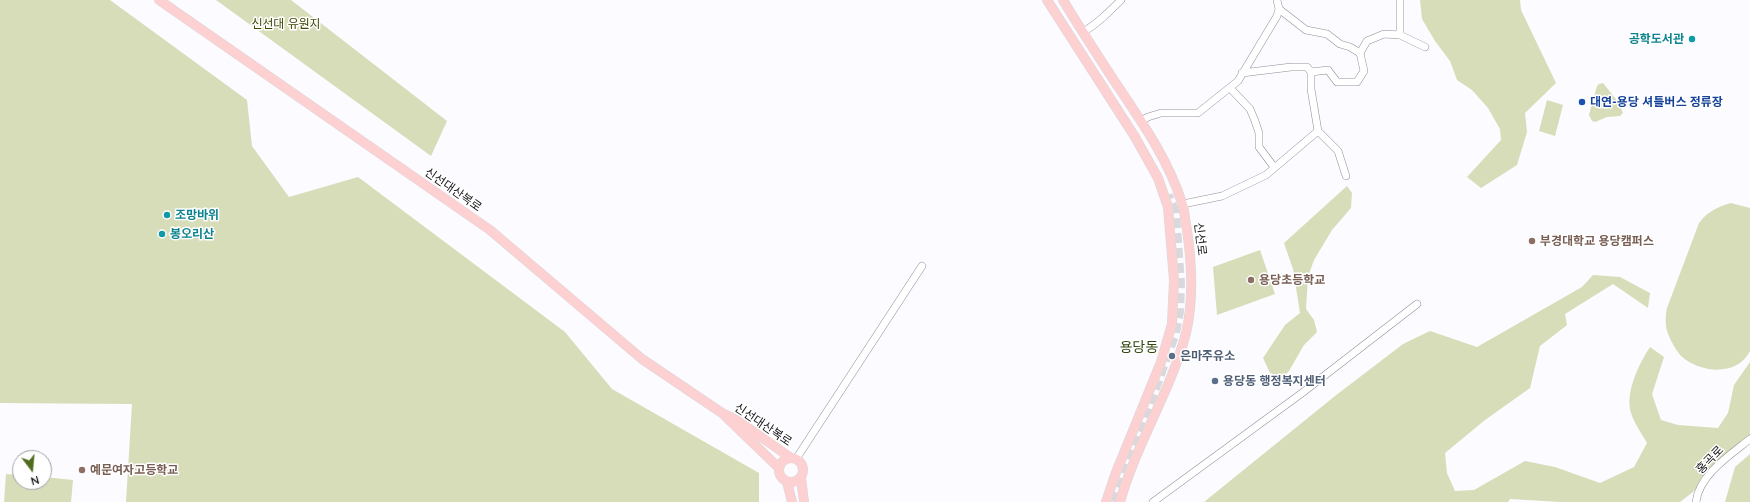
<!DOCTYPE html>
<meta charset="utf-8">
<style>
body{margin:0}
#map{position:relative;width:1750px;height:502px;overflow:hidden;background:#fcfbff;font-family:Quicksand,sans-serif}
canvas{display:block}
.north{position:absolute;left:12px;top:450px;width:40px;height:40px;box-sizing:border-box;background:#fff;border:1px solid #a1a1a2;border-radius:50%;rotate:164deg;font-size:11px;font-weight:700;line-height:16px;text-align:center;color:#141317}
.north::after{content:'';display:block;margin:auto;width:14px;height:18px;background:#506c20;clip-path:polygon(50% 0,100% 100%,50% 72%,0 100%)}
</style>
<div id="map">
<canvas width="1750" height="502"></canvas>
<div class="north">N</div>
</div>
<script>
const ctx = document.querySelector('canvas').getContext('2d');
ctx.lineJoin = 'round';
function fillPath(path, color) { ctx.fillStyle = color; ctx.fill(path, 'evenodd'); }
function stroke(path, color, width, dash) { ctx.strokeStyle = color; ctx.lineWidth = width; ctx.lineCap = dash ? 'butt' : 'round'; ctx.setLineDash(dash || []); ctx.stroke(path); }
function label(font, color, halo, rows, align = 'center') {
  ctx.font = font + ' Quicksand,"Noto Sans KR",sans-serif'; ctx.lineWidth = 3; ctx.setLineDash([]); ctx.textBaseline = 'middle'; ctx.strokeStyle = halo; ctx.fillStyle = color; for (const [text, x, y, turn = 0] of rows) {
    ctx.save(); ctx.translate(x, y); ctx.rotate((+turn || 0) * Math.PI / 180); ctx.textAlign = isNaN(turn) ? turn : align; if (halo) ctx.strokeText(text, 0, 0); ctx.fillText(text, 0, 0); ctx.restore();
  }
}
fillPath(new Path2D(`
 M0,0h110l137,100 5,46 37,51 69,-20 207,155 47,57 147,84v29h-633l6,-98 -132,-1z
 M216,0h75l156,121 -16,35z
 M1420,0h100l1,10 35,73 -31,30 2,19 -10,33 -36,23 -14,-11 34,-37 -1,-11 -12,-21 -16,-18 -15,-10 -7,-19 -15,-20 -13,-22z
 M1603,83l16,20 4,10 -3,3 -13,1 -12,5 -3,-1 -3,-6 8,-29 2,-2z
 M1547,100l16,5 -8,31 -16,-5z
 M1347,186l5,7 -1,15 -19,22 -18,30 -6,17 -2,32 8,11 3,12 -13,13 -15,26 -6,6 -13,-4 -7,-15 22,-33 15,-12 -7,-44 -9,-26z
 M1731,203l19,5v143c-13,26 -50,22 -69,5 -6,-7 -14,-21 -15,-30 -1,-6 0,-13 1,-18l32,-85c8,-11 18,-16 32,-20z
 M1260,250l15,44 -58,21 -4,-48z
 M1593,275l27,2 30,16 -2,15 -35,-24 -48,30 2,11 -27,21 -10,42 -45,32 -40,33 2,20 8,18 19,-1 51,-29 30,6 45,16 34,-16 13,-24c-5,-9 -13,-20 -16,-30 -6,-21 8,-49 19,-66l14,10 -12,37 9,26 17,5 40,3 10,-15 6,-28 16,-23v75l-27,20 -30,35 -13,10h-119l-51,-3 -2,3h-304l131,-106 68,-52 27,-13 47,16 105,-60z
 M1750,454v48h-25l10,-35z
 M6,474l14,1v7h24v-5l29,3 -2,22h-67z`), '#d7ddb8');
stroke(new Path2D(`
 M1114,502l61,-169 4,-21 1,-29 -5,-70 -7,-18`), '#d9d8dc', 10, [10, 5]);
const minor = new Path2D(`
 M1279,9l27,21 21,4 13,10 10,3 10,6
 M1083,32c14,-8 26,-20 38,-32
 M1400,35v-35
 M1242,73l49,-6h16l4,5
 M1230,88l20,21 5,12 4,12v14l15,20
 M1141,121l7,-4 13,-4h37l40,-32 39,-65 2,-7 -2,-9
 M1318,131l-7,-42v-17l17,-2 9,12h20l7,-11 -4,-18 7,-12 17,-7 16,1 25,12
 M1318,131l20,20 8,25
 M1183,204l39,-8 44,-21 52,-44
 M796,459l126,-193
 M1153,502l149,-109 115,-89
 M1696,502c3,-27 34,-47 54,-63`);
const major = new Path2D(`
 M159,0l331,230 152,129 80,54 15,7 54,38
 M1047,0l88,137 23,41 10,29 6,73 -2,44 -11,38 -46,113 -9,27
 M1063,0c16,27 33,53 50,79 26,39 55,79 69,124 3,9 3,18 5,27 5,34 7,69 -1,103 -15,58 -50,111 -66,169
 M725,416l54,52
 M779 470a12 12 0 1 1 24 0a12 12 0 1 1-24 0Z
 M801,478l3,24
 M787,482l5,20`);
stroke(minor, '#918e98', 8);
stroke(major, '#d9d9da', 10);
stroke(minor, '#fff', 7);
stroke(major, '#fdd0d1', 9);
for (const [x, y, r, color] of [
 [1692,39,4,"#0f9aa8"],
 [1582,102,4,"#1a4fb4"],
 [167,215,4,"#0f9aa8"],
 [162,234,4,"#0f9aa8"],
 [1532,241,4,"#8d6e63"],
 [1251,280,4,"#8d6e63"],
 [1172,356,4,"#5c6f8a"],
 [1215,381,4,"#5c6f8a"],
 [82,470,4,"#8d6e63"]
]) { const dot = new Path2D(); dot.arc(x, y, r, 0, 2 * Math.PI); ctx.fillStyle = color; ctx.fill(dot); stroke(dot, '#fff', 1.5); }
label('12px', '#424900', '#fff', [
 ["신선대 유원지",286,24]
]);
label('bold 12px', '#0d838f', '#fff', [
 ["공학도서관",1684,39,"right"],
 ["조망바위",175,215],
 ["봉오리산",170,234]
], 'left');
label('bold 12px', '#164399', '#fff', [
 ["대연-용당 셔틀버스 정류장",1590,102]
], 'left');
label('12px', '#141317', '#fff', [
 ["신선대산복로",453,190,35],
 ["신선로",1200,239,83],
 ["신선대산복로",763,425,34],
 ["홍곡로",1710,460,-46]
]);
label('bold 12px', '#785e54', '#fff', [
 ["부경대학교 용당캠퍼스",1540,241],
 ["용당초등학교",1259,280],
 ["예문여자고등학교",90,470]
], 'left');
label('bold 12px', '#4e5e75', '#fff', [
 ["은마주유소",1180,356],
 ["용당동 행정복지센터",1223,381]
], 'left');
label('14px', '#344713', '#fff', [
 ["용당동",1139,348]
]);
</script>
